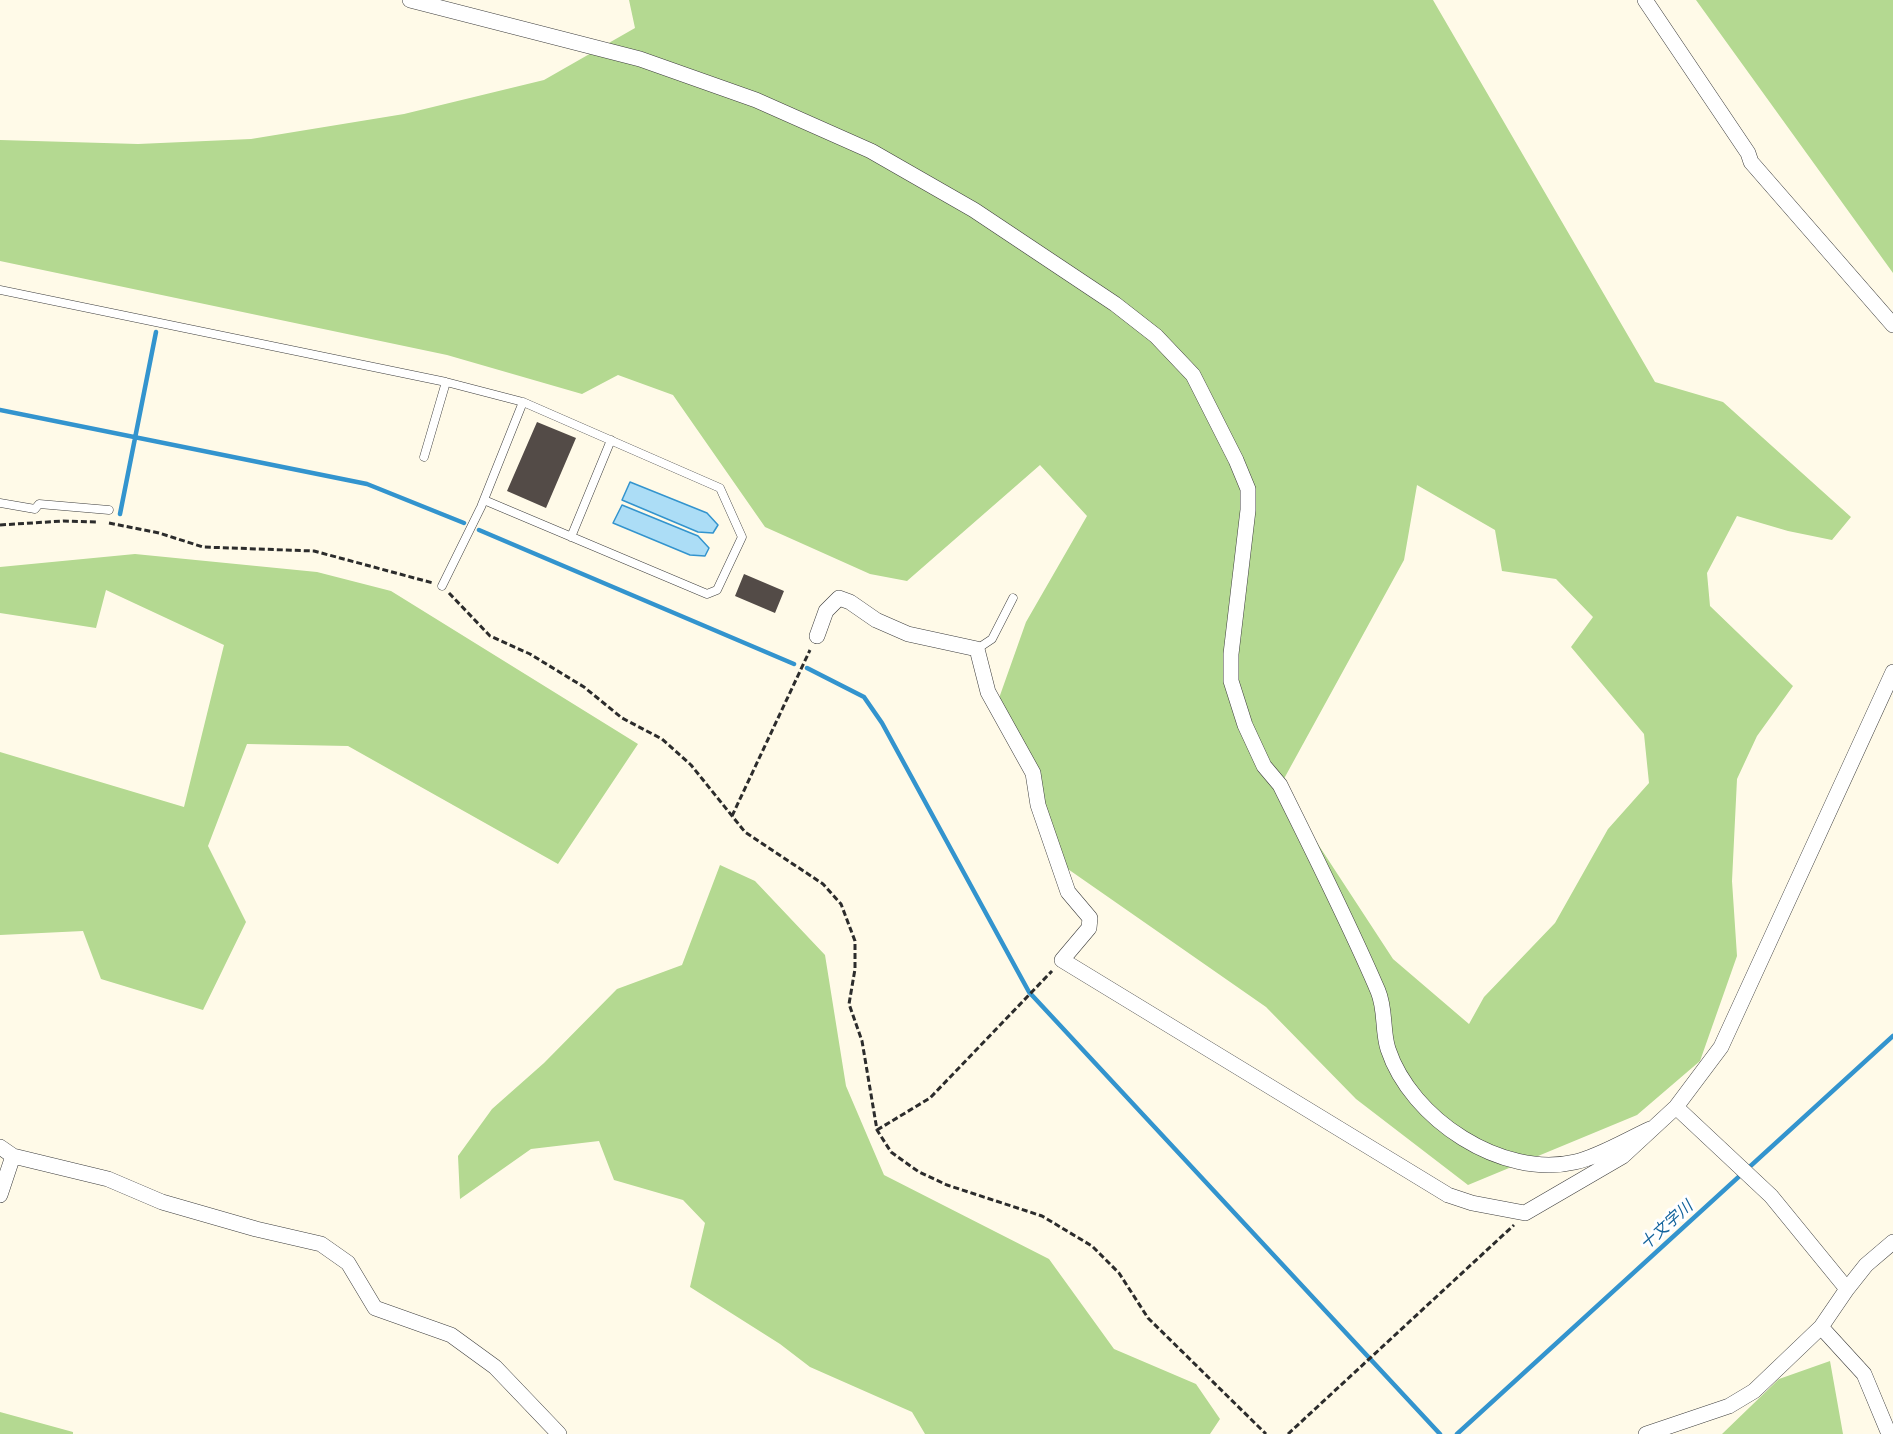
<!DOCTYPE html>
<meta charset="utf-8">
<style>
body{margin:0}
canvas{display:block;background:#fffae8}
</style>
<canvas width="1893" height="1434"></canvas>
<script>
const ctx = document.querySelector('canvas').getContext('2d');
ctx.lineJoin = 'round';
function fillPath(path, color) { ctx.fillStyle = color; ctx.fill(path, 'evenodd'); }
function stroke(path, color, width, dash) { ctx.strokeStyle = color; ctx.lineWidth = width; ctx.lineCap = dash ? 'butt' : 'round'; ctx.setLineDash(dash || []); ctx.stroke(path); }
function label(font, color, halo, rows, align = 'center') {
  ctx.font = font + ' "Times New Roman","Noto Sans JP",serif'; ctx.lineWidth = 6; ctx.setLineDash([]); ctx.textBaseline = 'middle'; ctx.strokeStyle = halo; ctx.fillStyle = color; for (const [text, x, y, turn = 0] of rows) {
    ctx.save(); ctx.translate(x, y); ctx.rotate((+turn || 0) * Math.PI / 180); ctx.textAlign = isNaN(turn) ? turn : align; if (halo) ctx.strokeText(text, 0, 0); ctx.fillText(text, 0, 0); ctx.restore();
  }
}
fillPath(new Path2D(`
 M629,0h804l222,382 68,20 128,115 -19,23 -44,-9 -51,-15 -30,57 3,33 83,80 -36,50 -20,43 -5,102 5,75 -37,105 -63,54 -169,70 -112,-86 -90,-92 -201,-140 -67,-166 28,-79 61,-106 -47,-51 -133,116 -37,-7 -105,-47 -92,-132 -55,-20 -36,19 -135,-39 -447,-94v-121l138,4 113,-5 153,-25 140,-34 91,-52zM1417,485l78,45 7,41 54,8 37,38 -22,30 73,87 5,49 -41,46 -53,94 -71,74 -15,27 -76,-65 -113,-173 124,-226z
 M1696,0h197v273z
 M135,554l182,18 74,19 247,153 -80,120 -210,-118 -101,-2 -39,102 38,76 -43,88 -102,-31 -18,-48 -83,4v-183l184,55 40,-162 -118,-55 -10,38 -96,-15v-46z
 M720,865l35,16 70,74 21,131 38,89 165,84 65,90 82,35 24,35 -10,15h-285l-13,-22 -102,-45 -30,-23 -90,-57 15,-64 -22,-23 -69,-20 -15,-39 -68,8 -71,50 -2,-43 34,-47 52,-46 73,-74 65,-24z
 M1830,1361l13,73h-121l57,-55z
 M0,1412l73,20v2h-73z`), '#b4d991');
const water = new Path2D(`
 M630,482l77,31 11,12 -5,8 -15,-1 -76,-32z
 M622,505l76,31 11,12 -4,8 -15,-1 -77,-32z`);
fillPath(water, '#acddf6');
stroke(water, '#3394ce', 1.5);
stroke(new Path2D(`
 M0,410l367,74 97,39
 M120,514l36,-182
 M479,530l315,134
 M807,668l57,29 18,26 147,269 411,442
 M1457,1434l436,-398`), '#3394ce', 4.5);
fillPath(new Path2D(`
 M537,422l39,16 -30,70 -39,-17z
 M744,574l40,17 -9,22 -40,-17z`), '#534b47');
const lane = new Path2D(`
 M0,290l446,92 77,20 197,86 22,49 -25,53 -10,4 -223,-94
 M424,457l22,-75
 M0,503l35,6 4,-5 70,6
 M571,537l40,-97
 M442,586l39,-79 42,-105
 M977,649l15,-10 21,-41`);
const street = new Path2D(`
 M410,0l230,59 116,41 115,51 103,59 141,94 41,32 37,39 43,85 12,29v21l-17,144v27l14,44 19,41 16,19c34,69 68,136 98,206 8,19 4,39 10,58 23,70 114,130 187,113 23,-5 53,-23 75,-33
 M1645,0l103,153 3,9 142,163
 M817,636l9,-25 13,-13 11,4 26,18 32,14 69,15 11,43 45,81 5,32 30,87 22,26 -1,10 -27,32 386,235 24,8 53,10 98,-57 53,-49 45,-60 172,-375
 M1676,1107l95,89 76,93 19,-24 27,-23
 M0,1147l13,9 95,23 54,23 94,27 65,15 27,19 27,45 76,27 44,32 64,67
 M0,1195l13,-39
 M1821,1327l43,47 25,60
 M1646,1434l83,-28 25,-15 67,-64 26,-38`);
stroke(lane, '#3d3d3d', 9);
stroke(street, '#3d3d3d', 16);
stroke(new Path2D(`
 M109,523l50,10 44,14 111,4 119,32
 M0,525l63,-4 33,1
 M449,593l41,43 40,18 54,33 38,31 40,21 29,26 54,67 78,52 18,20 14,37v28l-6,35 13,37 15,89 14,22 28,20 28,13 95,31 50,30 27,27 29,45 118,116
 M732,816l78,-166
 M877,1130l53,-32 122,-127
 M1288,1434l226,-209`), '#2c2c2c', 3, [6, 3]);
stroke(lane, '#fff', 8);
stroke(street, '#fff', 15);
label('italic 16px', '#14649c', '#fff', [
 ["十文字川",1667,1226,-42]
]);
</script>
